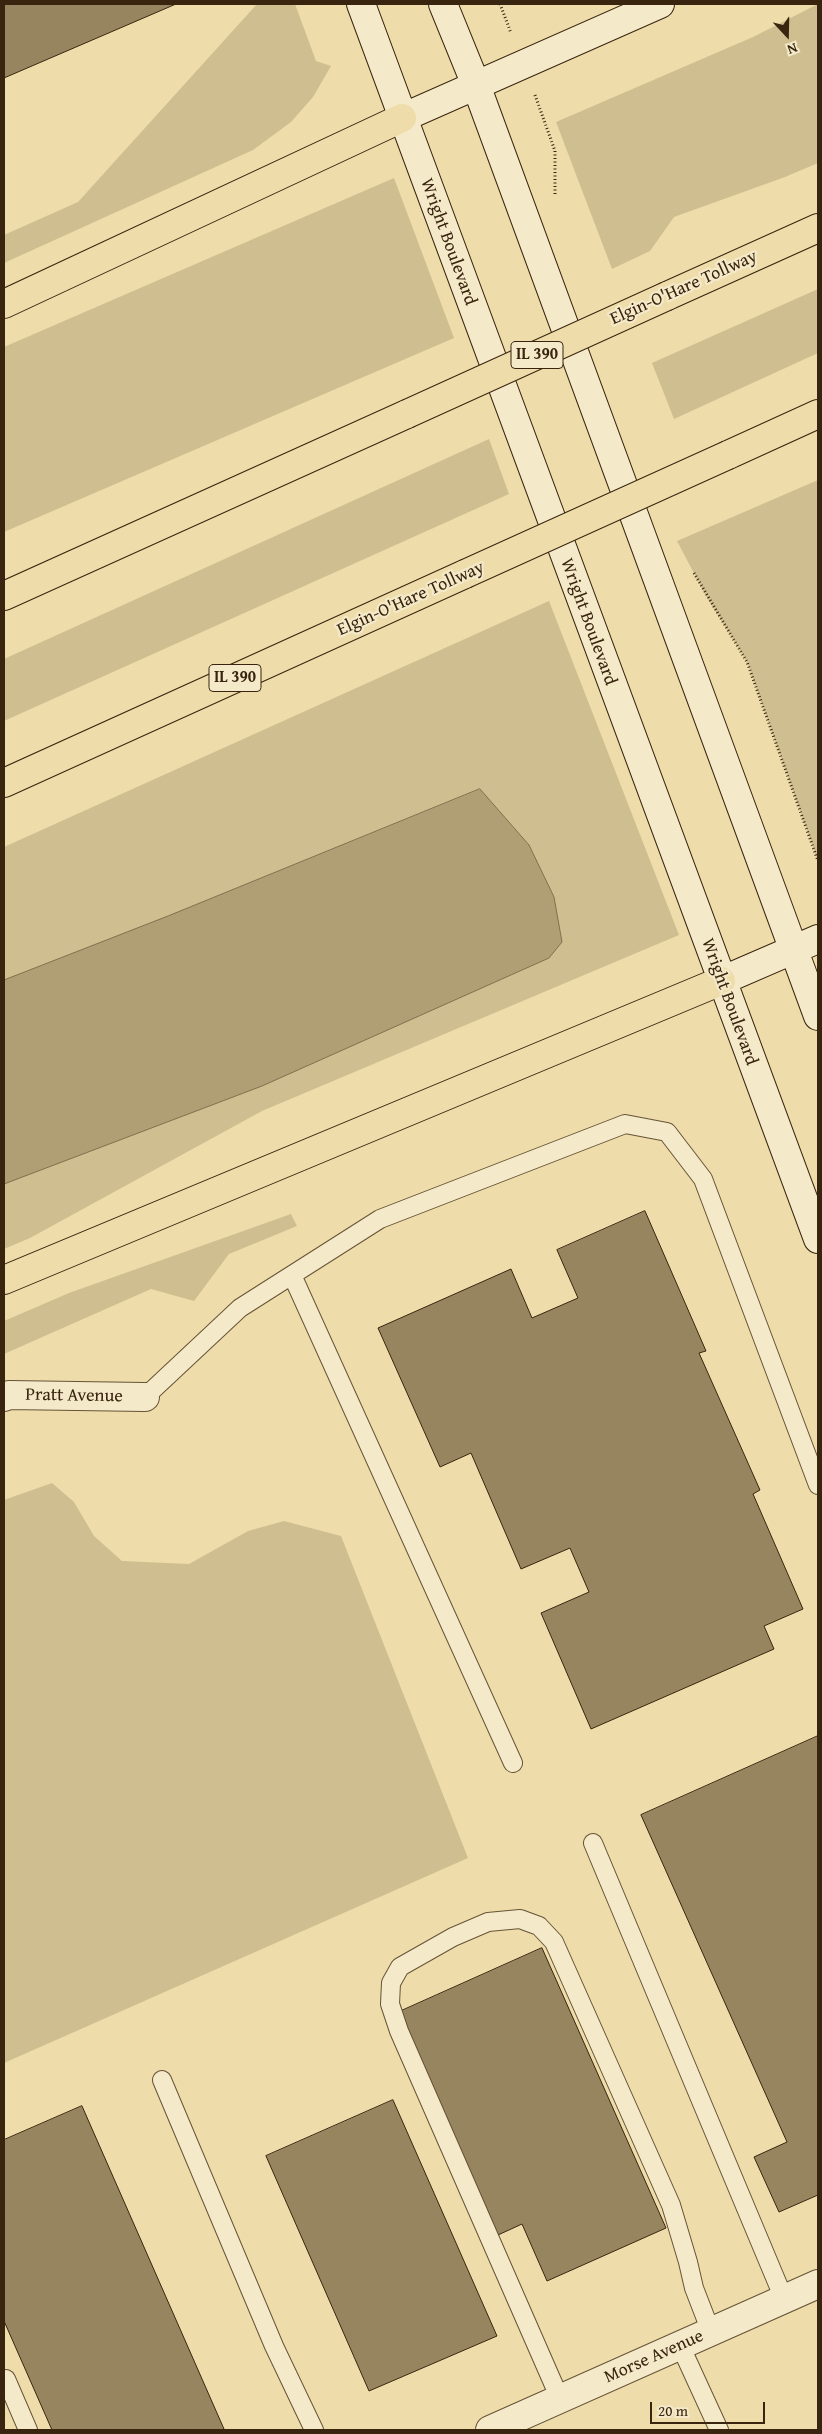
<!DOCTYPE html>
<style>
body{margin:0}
#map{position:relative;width:822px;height:2434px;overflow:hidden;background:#eda;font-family:"Gentium Book Plus",serif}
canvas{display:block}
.frame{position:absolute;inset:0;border:5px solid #39250f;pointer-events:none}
.north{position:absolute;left:762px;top:10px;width:50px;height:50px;-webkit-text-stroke:4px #f4e9c8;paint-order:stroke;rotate:159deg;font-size:14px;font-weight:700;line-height:20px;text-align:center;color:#39250f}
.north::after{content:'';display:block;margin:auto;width:18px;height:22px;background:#39250f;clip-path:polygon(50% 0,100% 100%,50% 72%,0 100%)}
.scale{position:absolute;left:650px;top:2402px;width:115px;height:22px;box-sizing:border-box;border:2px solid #39250f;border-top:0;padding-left:6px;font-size:15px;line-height:18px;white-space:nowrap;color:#39250f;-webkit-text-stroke:4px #f4e9c8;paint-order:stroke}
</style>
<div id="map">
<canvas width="822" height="2434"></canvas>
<div class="frame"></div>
<div class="north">N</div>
<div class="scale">20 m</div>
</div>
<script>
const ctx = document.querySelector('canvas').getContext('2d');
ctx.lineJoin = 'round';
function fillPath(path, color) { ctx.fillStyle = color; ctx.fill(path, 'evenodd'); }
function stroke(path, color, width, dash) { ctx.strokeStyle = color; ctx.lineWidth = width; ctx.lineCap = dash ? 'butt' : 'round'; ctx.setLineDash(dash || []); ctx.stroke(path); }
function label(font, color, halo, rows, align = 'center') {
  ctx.font = font + ' "Gentium Book Plus",serif'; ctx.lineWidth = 4.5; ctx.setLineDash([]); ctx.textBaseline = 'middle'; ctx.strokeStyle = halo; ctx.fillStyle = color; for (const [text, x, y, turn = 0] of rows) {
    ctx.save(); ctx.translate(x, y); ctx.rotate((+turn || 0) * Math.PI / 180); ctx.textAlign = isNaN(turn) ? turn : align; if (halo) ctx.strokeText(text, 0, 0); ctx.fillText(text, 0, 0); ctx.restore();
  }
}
fillPath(new Path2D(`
 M257,4h38l21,57 15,5 -18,31 -22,25 -38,28 -249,113v-28l74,-33z
 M818,4v159l-33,14 -111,40 -24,34 -38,18 -56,-147 197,-85z
 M394,178l60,160 -450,194v-185z
 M818,289v64l-144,66 -22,-56z
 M489,439l20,55 -505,227v-62z
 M818,480v381l-71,-199 -41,-66 -29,-55z
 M549,601l130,334 -417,176 -232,127 -26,11v-65l258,-98 287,-128 13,-16 -8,-45 -25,-52 -49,-56 -312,127 -164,64v-133z
 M291,1214l6,12 -68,28 -35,47 -43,-12 -147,65v-33l65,-28z
 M52,1483l22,19 20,34 28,25 67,3 59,-33 36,-10 57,15 127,322 -464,205v-563z`), '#cfbe90');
const water = new Path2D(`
 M480,789l49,56 25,52 8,45 -13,16 -287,128 -258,98v-204l164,-64z`);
fillPath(water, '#b09e75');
stroke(water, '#806e4c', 1);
const building = new Path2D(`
 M4,4h172l-172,74z
 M645,1211l61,140 -7,2 61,137 -7,4 50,115 -39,17 10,23 -183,80 -50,-116 48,-21 -19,-44 -49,21 -50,-116 -31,14 -62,-139 133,-59 21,49 46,-20 -21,-48z
 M818,1736v459l-39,17 -25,-55 33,-15 -146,-327z
 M542,1948l124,280 -119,53 -25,-57 -24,11 -99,-223z
 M393,2100l104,236 -128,55 -103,-235z
 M82,2106l142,323 -3,1h-169l-48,-109v-181z`);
fillPath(building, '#978560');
stroke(building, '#39250f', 1);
const lane = new Path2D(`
 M292,1275l221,488
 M145,1397l95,-89 140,-89 245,-95 42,8 36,47 115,306
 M593,1843l191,456
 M162,2080l112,266 40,84
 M680,2345l39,85
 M6,2379l22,51
 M560,2399l-161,-368 -9,-27 1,-21 9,-16 53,-30 35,-15 32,-3 19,7 15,16 117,263 17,57 6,26 17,44`);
const street = new Path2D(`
 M4,1397l5,-2 136,2
 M490,2430l328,-146`);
const secondary = new Path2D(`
 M361,4l457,1235
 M443,4l33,81 342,931
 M402,118l258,-114
 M721,981l97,-42`);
const highway = new Path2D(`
 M667,296l151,-68
 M4,304l398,-186
 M728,455l90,-41
 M4,596l403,-182
 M4,783l461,-209
 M4,1280l717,-299`);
stroke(lane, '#665336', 20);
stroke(street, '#665336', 30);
stroke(secondary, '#39250f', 30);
stroke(highway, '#39250f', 30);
stroke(new Path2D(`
 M500,4l11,29
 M535,95l20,56v44
 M694,573l53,89 71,199`), '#39250f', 3, [1, 2.5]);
stroke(lane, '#f4e9c8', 18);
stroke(street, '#f4e9c8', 28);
stroke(secondary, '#f4e9c8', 28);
stroke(highway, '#eda', 28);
const highwayBridge = new Path2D(`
 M407,414l260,-118
 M465,574l263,-119`);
stroke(highwayBridge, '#39250f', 30, []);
stroke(highwayBridge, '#eda', 28);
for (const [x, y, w] of [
 [537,355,52],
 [235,678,52]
]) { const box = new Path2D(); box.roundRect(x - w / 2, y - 13.5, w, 27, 4); ctx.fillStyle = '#f4e9c8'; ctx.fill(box); stroke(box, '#39250f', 1); }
label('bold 16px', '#39250f', null, [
 ["IL 390",537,355],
 ["IL 390",235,678]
]);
label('18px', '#39250f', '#f4e9c8', [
 ["Wright Boulevard",448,242,70],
 ["Elgin-O'Hare Tollway",684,288,-24],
 ["Elgin-O'Hare Tollway",411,599,-24],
 ["Wright Boulevard",588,622,70],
 ["Wright Boulevard",729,1002,70],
 ["Pratt Avenue",74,1396,1],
 ["Morse Avenue",654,2357,-24]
]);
</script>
